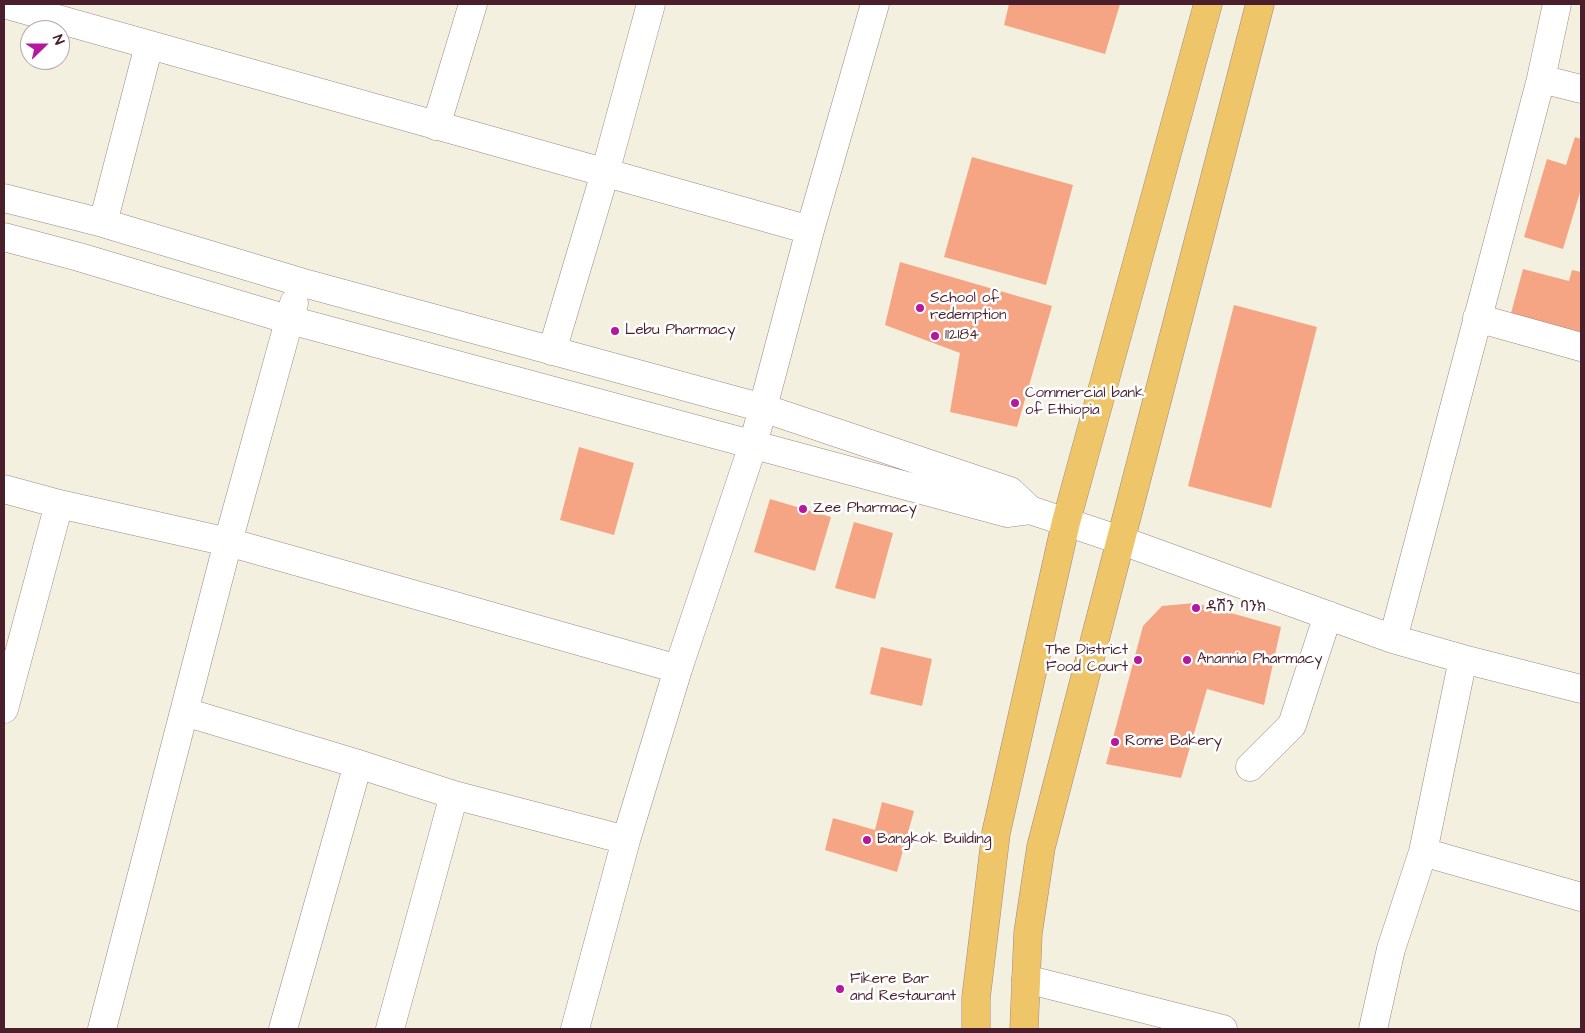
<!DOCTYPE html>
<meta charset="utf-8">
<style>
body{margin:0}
#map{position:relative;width:1585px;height:1033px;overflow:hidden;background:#f4f0df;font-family:"Architects Daughter",sans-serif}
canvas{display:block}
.frame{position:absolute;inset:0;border:5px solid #4a1f2b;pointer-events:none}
.north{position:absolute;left:20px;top:20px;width:50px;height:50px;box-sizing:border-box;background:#fff;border:1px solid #b7a5aa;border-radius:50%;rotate:68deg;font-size:14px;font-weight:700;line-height:20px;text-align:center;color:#4a1f2b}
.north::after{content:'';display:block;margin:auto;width:18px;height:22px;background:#b5179e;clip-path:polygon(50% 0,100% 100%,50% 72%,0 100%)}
</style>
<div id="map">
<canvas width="1585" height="1033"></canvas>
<div class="frame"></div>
<div class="north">N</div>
</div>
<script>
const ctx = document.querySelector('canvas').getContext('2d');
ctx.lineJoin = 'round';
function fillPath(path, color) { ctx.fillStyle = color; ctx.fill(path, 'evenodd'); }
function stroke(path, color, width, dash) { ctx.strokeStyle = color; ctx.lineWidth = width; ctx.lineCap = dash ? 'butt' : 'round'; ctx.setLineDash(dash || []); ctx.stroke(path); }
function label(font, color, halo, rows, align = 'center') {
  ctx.font = font + ' "Architects Daughter","Noto Sans Ethiopic",sans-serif'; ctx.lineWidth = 5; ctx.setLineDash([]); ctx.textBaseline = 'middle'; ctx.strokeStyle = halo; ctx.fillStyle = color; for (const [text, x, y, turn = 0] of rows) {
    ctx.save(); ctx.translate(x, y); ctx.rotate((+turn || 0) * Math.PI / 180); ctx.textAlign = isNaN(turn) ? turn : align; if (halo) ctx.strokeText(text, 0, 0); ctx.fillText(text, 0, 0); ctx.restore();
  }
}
fillPath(new Path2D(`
 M1009,4h111l-15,50 -101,-29z
 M1575,137l6,2v50l-18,60 -39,-12 23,-78 19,6z
 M972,157l101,28 -27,100 -102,-28z
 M900,262l152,44 -35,121 -67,-15 10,-59 -75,-28z
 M1523,269l46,12 3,-11 9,2v65l-71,-20z
 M1234,305l83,22 -46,181 -83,-22z
 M579,447l55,16 -20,72 -54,-15z
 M770,499l61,18 -16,54 -61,-19z
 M854,522l39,11 -18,66 -40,-11z
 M1195,603l86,24 -17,78 -57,-16 -26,89 -75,-14 37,-138 19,-20z
 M881,647l51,12 -10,47 -52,-12z
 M882,802l32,9 -17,61 -72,-22 8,-32 42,12z`), '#f5a583');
const minor = new Path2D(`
 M4,4l806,226
 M1557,4l-16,75 40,10
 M436,126l37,-122
 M4,198l99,25 197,59 463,126 247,83 20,19
 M103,223l46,-178
 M4,237l75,20 211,63 717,193 23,-3 90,30 273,99 70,20 118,30
 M1477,318l104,29
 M552,351l53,-178 46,-169
 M4,489l55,15 169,38 450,127
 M1393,639l148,-560
 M4,709l55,-205
 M185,712l173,52 96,31 172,45
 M1250,767l42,-42 36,-110
 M1423,852l158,45
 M1026,979l197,50
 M102,1029l126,-487 66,-239
 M283,1029l75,-265
 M390,1029l64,-234
 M575,1029l51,-189 52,-171 75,-224 57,-215 65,-226
 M1373,1029l18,-80 32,-97 40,-193`);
const major = new Path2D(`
 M976,1029v-31l20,-165 70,-311 142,-518
 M1024,1029l4,-96 13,-86 219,-843`);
stroke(minor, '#9f8885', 29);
stroke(major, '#9f8885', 29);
stroke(minor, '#fff', 28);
stroke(major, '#eec569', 28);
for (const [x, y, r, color] of [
 [920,308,5,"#b5179e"],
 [615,331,5,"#b5179e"],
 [935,336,5,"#b5179e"],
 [1015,403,5,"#b5179e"],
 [803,509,5,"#b5179e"],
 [1196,608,5,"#b5179e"],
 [1138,660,5,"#b5179e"],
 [1187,660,5,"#b5179e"],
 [1115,742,5,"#b5179e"],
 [867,840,5,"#b5179e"],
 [840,989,5,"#b5179e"]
]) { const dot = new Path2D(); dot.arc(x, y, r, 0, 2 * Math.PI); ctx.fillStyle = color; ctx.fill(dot); stroke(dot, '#fff', 2); }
label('15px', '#4a1f2b', '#fff', [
 ["School of",930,299],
 ["redemption",930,316],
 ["Lebu Pharmacy",625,331],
 ["112184",945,336],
 ["Commercial bank",1025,394],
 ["of Ethiopia",1025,411],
 ["Zee Pharmacy",813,509],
 ["ዳሽን ባንክ",1206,608],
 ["The District",1128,651,"right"],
 ["Food Court",1128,668,"right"],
 ["Anannia Pharmacy",1197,660],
 ["Rome Bakery",1125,742],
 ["Bangkok Building",877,840],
 ["Fikere Bar",850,980],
 ["and Restaurant",850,997]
], 'left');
</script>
